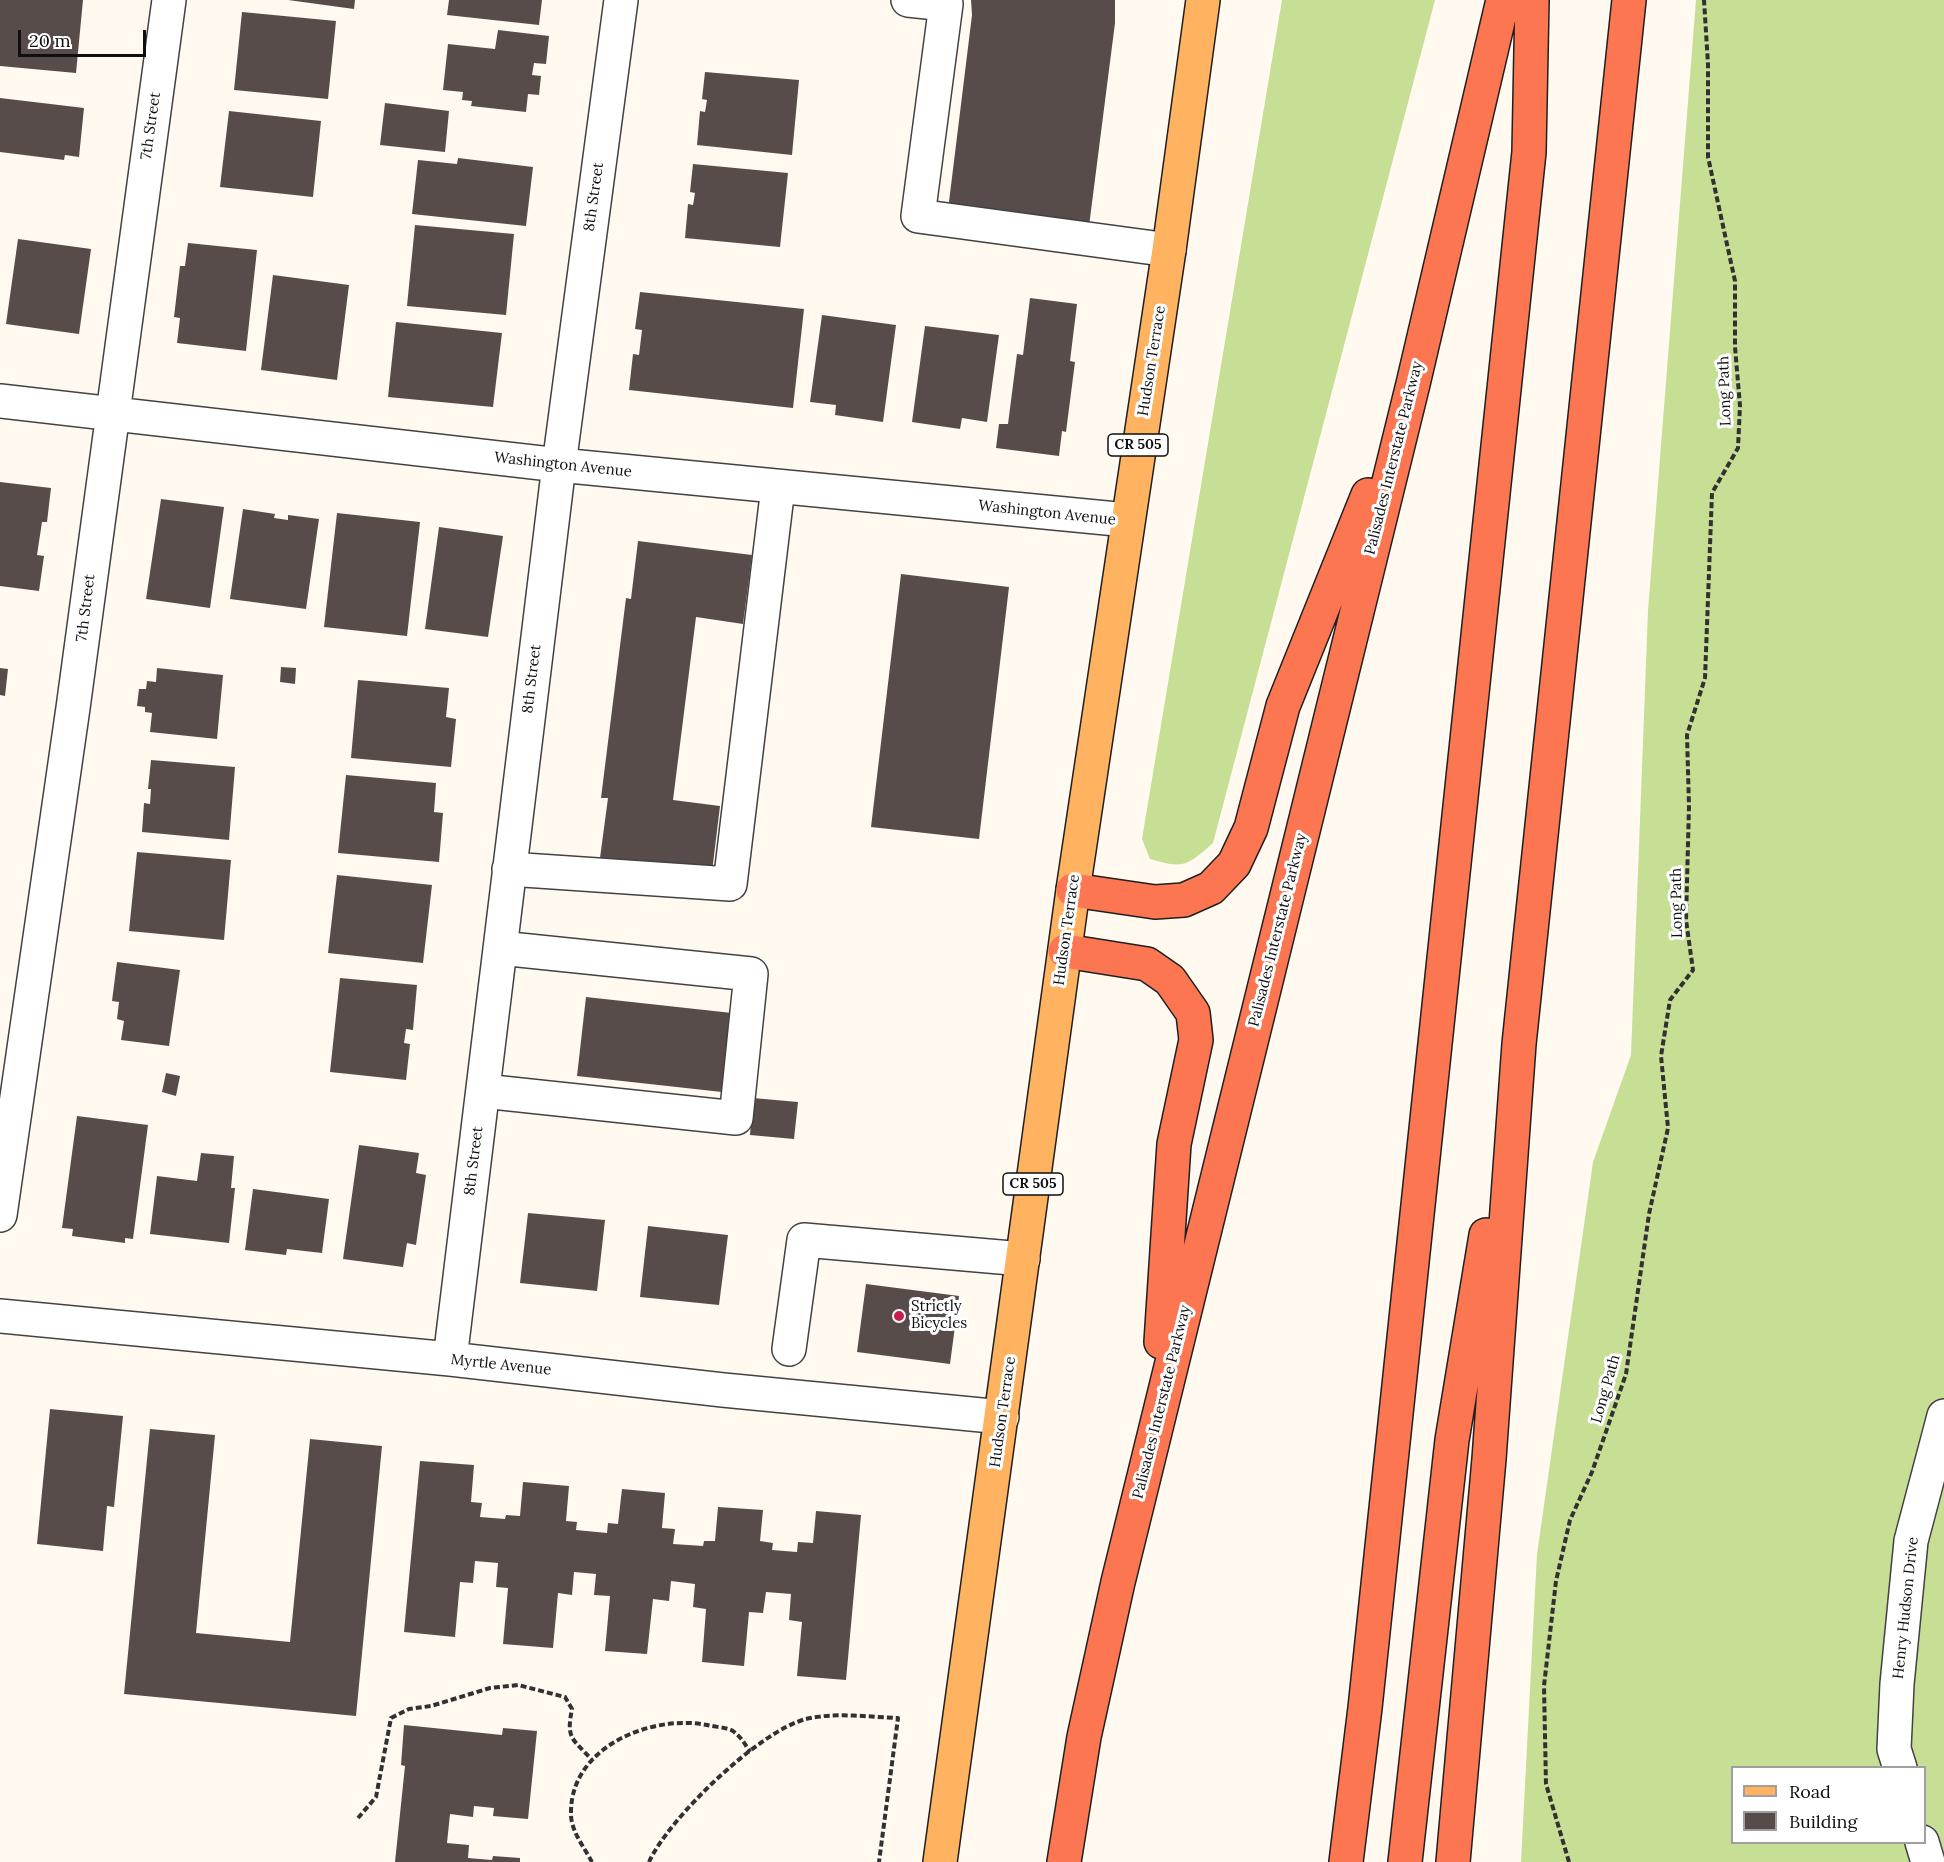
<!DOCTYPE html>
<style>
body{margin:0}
#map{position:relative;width:1944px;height:1862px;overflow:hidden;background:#fff9f0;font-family:Lora,serif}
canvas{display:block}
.legend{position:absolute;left:1731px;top:1766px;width:195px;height:78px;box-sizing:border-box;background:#fff;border:2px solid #9f9f9f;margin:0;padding:8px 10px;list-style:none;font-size:18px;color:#0f0f0f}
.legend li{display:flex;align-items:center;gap:12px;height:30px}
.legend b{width:30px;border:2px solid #9f9f9f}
.scale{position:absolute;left:18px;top:30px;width:128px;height:27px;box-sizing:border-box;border:3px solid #0f0f0f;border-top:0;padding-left:8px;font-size:18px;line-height:21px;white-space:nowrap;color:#0f0f0f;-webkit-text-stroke:4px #fff;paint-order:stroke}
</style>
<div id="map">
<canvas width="1944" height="1862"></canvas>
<ul class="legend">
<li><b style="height:8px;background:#ffb260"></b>Road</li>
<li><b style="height:16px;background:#584c4a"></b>Building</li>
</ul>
<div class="scale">20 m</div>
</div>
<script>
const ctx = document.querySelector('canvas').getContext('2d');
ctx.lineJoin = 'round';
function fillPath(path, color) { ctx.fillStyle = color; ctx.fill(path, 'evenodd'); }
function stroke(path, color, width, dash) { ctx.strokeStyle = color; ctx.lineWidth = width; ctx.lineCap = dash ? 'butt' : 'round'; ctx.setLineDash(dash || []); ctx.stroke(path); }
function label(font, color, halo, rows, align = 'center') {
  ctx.font = font + ' Lora,serif'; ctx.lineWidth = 6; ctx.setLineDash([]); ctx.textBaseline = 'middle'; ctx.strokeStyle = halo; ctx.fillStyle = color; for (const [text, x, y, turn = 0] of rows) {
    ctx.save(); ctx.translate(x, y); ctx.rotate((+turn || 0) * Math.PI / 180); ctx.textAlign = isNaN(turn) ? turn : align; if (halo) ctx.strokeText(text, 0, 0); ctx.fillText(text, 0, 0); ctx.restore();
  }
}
fillPath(new Path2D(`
 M1282,0h153l-222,843c-26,23 -29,26 -63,16l-8,-20z
 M1696,0h248v1862h-423l16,-308 56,-392 38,-107 17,-444zM1732,1768h192v74h-192z`), '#c7de95');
fillPath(new Path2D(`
 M0,0h83l-7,73 -76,-7z
 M288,0h67l-1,9z
 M449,0h93l-3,25 -92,-10z
 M971,0h144v23l-27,211 -141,-16 25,-203z
 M242,12l94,9 -8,78 -94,-9z
 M498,30l51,6 -3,28 -12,-1 -2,12 9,1 -2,19 -11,-1 -2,18 -55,-6 1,-5 -10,-1 1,-8 -20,-2 5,-46 47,5z
 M705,72l94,8 -7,75 -95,-10 3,-34 5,1 2,-12 -5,-1z
 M0,98l84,10 -5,49 -14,-2 -1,5 -64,-8z
 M385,103l64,8 -4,41 -65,-7z
 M229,111l92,10 -8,76 -93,-10z
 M458,158l75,9 -7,59 -114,-12 6,-54 39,4z
 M693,164l95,9 -8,74 -95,-9 3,-34 5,1 2,-12 -5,-1z
 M415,225l99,9 -8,81 -99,-9z
 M18,239l73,10 -12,85 -73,-10z
 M188,243l69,7 -11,101 -69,-8 3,-25 -6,-1 6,-51h5z
 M273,275l76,10 -12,95 -76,-10z
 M640,292l164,17 -11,99 -164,-18 4,-36 6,1 3,-25 -7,-1z
 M1030,298l47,6 -7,57 5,1 -9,70 -4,-1 -3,25 -63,-8 3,-24h9l9,-70 6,1z
 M822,315l74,10 -13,97 -48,-7 1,-10 -26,-3z
 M396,322l106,11 -9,74 -105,-10z
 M925,326l74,9 -12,87 -25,-4 -2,11 -48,-7z
 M0,482l51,6 -4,34h-5l-5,33 7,1 -5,35 -39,-5z
 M161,499l63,8 -14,101 -64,-9z
 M243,509l32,5 -1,4 14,2v-5l31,4 -13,90 -76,-10z
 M337,513l83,9 -13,114 -83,-9z
 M439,527l64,9 -15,101 -63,-8z
 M638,541l114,14 -9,69 -47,-7 -23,183 47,6 -8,66 -112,-14 8,-60h-7l25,-200 5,1z
 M901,574l108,13 -30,252 -108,-12z
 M281,667l15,1 -1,16 -15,-2z
 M0,668l8,1 -3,27 -5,-1z
 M157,668l66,7 -6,64 -67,-7 2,-19 -7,-1v-5l-8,-1 2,-17h7l1,-8 9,1z
 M358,680l91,8 -3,29 10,2 -5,48 -100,-9z
 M151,760l84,7 -6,73 -87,-8 2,-29 6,1 1,-15h-3z
 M346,775l90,8 -2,29 9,1 -4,49 -101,-9z
 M137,852l94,8 -7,80 -95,-9z
 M337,875l95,10 -9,78 -95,-10z
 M117,962l63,8 -11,76 -48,-6 3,-19 -7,-2 2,-17 -7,-1z
 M340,978l77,7 -4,45 -7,-1 -2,14 6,1 -4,36 -76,-8z
 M586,997l146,16 -10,79 -145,-16z
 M166,1073l14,3 -4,20 -14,-4z
 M753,1098l45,4 -4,37 -44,-4z
 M77,1116l71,9 -15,114 -8,-1v5l-53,-7 1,-7 -11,-1z
 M359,1145l60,8 -3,20 10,2 -10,70 -9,-2 -4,24 -60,-8z
 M201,1153l33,3 -3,32h4l-6,55 -79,-9 7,-58 40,5z
 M253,1189l76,10 -7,54 -35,-4 -1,6 -41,-5z
 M528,1213l77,7 -8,71 -77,-8z
 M648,1226l80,9 -9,70 -79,-8z
 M866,1284l93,12 -9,68 -93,-12z
 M50,1409l73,7 -9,91 -7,-1 -4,45 -66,-7z
 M150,1429l65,6 -19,198 94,9 20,-203 72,7 -26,270 -232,-22z
 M420,1461l54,4 -3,37 11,1 -2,14 25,2 1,-4 14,1 3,-34 46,4 -3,35 11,1 -1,8 31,3 1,-10 10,1 4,-35 43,4 -3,35 13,1 -2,15 30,2 1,-5h11l3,-34 45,3 -3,31 13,2 -1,7 25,2 1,-10 15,1 3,-32 45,4 -15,165 -49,-4 5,-54 -13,-2 2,-26 -25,-2 -3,21 -14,-1 -5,54 -42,-4 4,-53 -13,-2 2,-23 -24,-3 -2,20 -16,-2 -6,55 -42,-3 5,-55 -16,-1 2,-21 -22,-2 -2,23 -14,-2 -5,55 -50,-4 5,-56 -12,-1 2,-24 -23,-2 -2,22 -13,-1 -5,55 -51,-5z
 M404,1725l98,10 1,-7 34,3 -9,88 -35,-3 1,-8 -20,-2 -1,11 -23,-3 -3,29 22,2 -1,13 24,2 1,-4 27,2v4h-125l10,-96 -4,-1z`), '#584c4a');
const minor = new Path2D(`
 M908,0l38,4 -28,212 251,34
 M0,401l559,64 568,55
 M509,869l221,15 48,-397
 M483,1091l253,27 15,-144 -251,-26
 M0,1215l73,-507 96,-708
 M0,1316l450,43 273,31 279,27
 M789,1349l15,-109 219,19
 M450,1359l109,-894 62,-465
 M1900,1768l-6,-19 3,-65 14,-143 33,-125
 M1922,1842l6,20`);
const major = new Path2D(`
 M940,1862l133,-972 96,-640 34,-250`);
const highway = new Path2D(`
 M1073,890l82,12 29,-2 27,-12 23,-24 17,-36 32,-122 85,-211
 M1065,951l82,13 23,16 23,33 3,27 -22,104 -13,198
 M1064,1862l20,-125 34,-155 295,-1198 90,-384
 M1346,1862l19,-154 164,-1556 3,-152
 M1405,1862l47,-422 34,-205
 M1453,1862l36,-403 30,-415 110,-1044`);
stroke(minor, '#424242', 36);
stroke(major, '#202020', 36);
stroke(highway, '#202020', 36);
stroke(new Path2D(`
 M358,1818l18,-21 15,-79 18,-9 22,-3 59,-18 28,-3 47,12 7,12c-6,30 0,29 20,51
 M592,1862c-8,-15 -22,-32 -21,-50 0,-65 80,-98 136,-87 8,2 19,2 26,6 8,6 12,13 17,21
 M649,1862c20,-44 110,-131 157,-143 29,-7 63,-2 92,-1l-19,144
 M1569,1862l-23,-78 -2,-98 12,-105 14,-61 22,-48 34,-98 23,-160 19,-86 -7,-72 9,-56 23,-30 -7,-50 3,-114 -2,-71 18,-57 7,-185 26,-45 2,-42 -5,-59v-66l-27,-124v-93l-4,-64`), '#313131', 4, [6, 3]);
stroke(minor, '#fff', 33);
stroke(major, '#ffb260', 33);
stroke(highway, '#fc7651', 33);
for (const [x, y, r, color] of [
 [899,1316,6,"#c81e4f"]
]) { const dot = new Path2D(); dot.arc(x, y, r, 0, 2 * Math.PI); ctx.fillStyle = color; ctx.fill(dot); stroke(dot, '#fff', 2); }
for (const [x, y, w] of [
 [1138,445,60],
 [1033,1184,60]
]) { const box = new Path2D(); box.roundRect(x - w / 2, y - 11, w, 22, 4.5); ctx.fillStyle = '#fff'; ctx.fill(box); stroke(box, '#0f0f0f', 1.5); }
label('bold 14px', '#0f0f0f', null, [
 ["CR 505",1138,445],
 ["CR 505",1033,1184]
]);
label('15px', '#0f0f0f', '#fff', [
 ["7th Street",151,126,-82],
 ["8th Street",594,197,-82],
 ["Hudson Terrace",1152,361,-81],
 ["Long Path",1725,391,-92],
 ["Palisades Interstate Parkway",1394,458,-76],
 ["Washington Avenue",563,465,6],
 ["Washington Avenue",1047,513,6],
 ["7th Street",86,608,-83],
 ["8th Street",532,679,-83],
 ["Long Path",1677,903,-91],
 ["Hudson Terrace",1067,930,-82],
 ["Palisades Interstate Parkway",1278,930,-76],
 ["8th Street",474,1161,-83],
 ["Myrtle Avenue",501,1365,6],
 ["Long Path",1606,1389,-74],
 ["Palisades Interstate Parkway",1162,1402,-76],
 ["Hudson Terrace",1003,1412,-82],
 ["Henry Hudson Drive",1906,1608,-84]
]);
label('15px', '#0f0f0f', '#fff', [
 ["Strictly",911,1307],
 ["Bicycles",911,1324]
], 'left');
</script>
